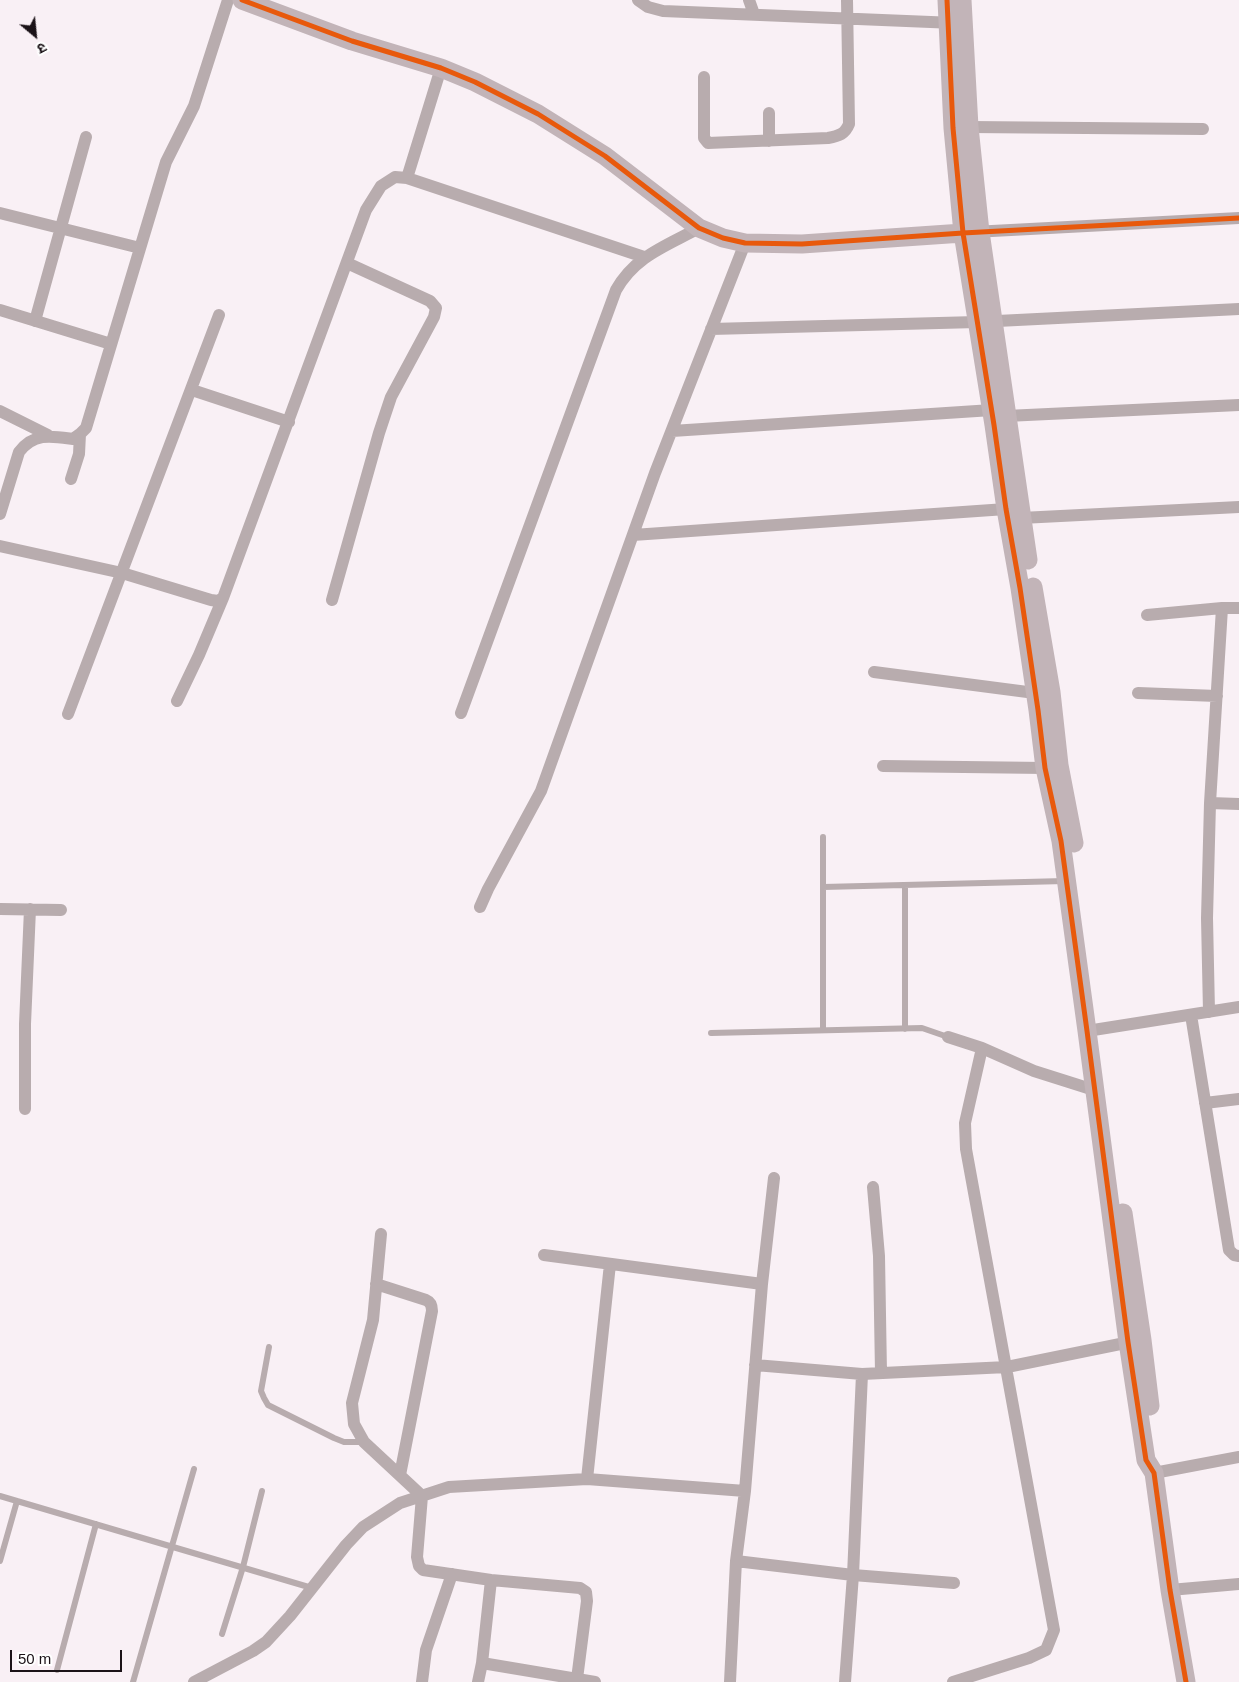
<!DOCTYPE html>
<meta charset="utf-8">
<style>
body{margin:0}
#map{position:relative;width:1239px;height:1682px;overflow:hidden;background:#f9f0f5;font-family:Arial,"Noto Sans Devanagari",sans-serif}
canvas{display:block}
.north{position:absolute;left:10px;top:10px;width:50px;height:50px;-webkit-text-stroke:4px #fff;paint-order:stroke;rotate:152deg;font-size:14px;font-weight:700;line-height:20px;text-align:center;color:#1b1217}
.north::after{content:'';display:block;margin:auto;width:18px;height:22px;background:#1b1217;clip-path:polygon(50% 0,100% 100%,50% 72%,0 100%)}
.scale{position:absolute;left:10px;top:1650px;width:112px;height:22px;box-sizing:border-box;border:2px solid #1b1217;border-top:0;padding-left:6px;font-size:15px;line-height:18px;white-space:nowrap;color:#1b1217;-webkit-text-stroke:4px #fff;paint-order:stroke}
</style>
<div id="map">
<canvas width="1239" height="1682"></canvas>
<div class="north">उ</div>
<div class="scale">50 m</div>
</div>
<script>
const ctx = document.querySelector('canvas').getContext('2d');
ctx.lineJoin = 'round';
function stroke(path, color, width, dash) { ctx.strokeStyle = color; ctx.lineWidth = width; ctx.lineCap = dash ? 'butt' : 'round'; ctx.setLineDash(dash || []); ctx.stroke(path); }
stroke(new Path2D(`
 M823,837v193
 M823,887l242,-6
 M905,1029v-144
 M711,1033l211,-5 26,9
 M269,1347l-8,44 3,7 4,7 66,33 10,4h19
 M0,1496l312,92
 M0,1561l17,-60
 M222,1634l21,-67 19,-76
 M57,1670l39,-146
 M133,1682l61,-213`), '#b8acae', 6);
stroke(new Path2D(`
 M638,0l10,7 15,4 292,12
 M749,0l5,14
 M704,77v61l4,5 120,-5c11,-2 17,-4 21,-14l-2,-124
 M769,113v28
 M969,127l234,2
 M407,178l34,-110
 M0,213l140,35
 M973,232l266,-14
 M0,310l111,34
 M35,321l51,-184
 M711,329l266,-7 262,-13
 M192,390l97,32
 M0,411l48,24
 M1006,416l233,-11
 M672,431l320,-21
 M71,479l8,-25 1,-20
 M0,514l19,-62c15,-20 33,-16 54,-13l7,-5 6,-6 80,-266 28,-56 34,-106
 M633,535l373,-26 15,9 218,-11
 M0,546l122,27 89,27 7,1 5,-3 143,-388 15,-24 14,-9 12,1 237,79
 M332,600l47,-167 12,-36 43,-80 2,-9 -6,-7 -83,-38
 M1147,615l75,-7h17
 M874,672l161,21
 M1138,693l79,3
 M177,701l22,-46 24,-57
 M461,713l155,-423c19,-34 50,-44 83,-62
 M68,714l151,-399
 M883,766l162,2
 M1210,803l29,1
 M480,907l8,-18 53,-98 114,-318 90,-230
 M0,909l61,1
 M1209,1012l-2,-94 3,-115 12,-195
 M1191,1015l38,235 5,5 5,1
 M1087,1031l152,-24
 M948,1037l34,11 52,23 60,19
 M1205,1103l34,-4
 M25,1109v-85l5,-115
 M873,1187l6,69 2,117
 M381,1234l-8,86 -21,83 2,21 10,18 58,54 -5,61 2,9 4,4 68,10 89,8 6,4 1,9 -10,78
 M544,1255l218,29
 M610,1264l-23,215 158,12
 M376,1284l50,16c5,2 6,6 6,11l-32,164
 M755,1365l107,9 145,-7 128,-26
 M1154,1473l85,-16
 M736,1561l117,14 101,8
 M1170,1590l69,-6
 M482,1663l9,-83
 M194,1682l59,-31 13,-9 24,-26 56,-71 17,-18 37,-24 49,-16 138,-8
 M422,1682l4,-32 26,-76
 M478,1682l4,-19 113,19
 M730,1682l6,-121 9,-70 17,-207 12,-106
 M845,1682l8,-107 9,-201
 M953,1682l76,-24 17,-8 8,-20 -88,-481 -1,-26 17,-75`), '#b8acae', 12);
stroke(new Path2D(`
 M242,0l110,41 89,27 34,14 63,32 67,42 94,72 24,10 22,5 57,1 161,-11
 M947,0l6,128 10,105 31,192 12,84 14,79 18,122 7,58 16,73 26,190 41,311 18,118 8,13 16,117 16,92
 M962,0l7,127 11,105 48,328
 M1033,587l18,105 8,73 15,78
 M1123,1213l19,127 8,66`), '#c2b4b8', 19);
stroke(new Path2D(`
 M242,0l110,41 89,27 34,14 63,32 67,42 94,72 24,10 22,5 57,1 161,-11 276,-15
 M947,0l6,128 10,105 31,192 12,84 14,79 18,122 7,58 16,73 26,190 41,311 18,118 8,13 16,117 16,92`), '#e8590c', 5);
</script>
